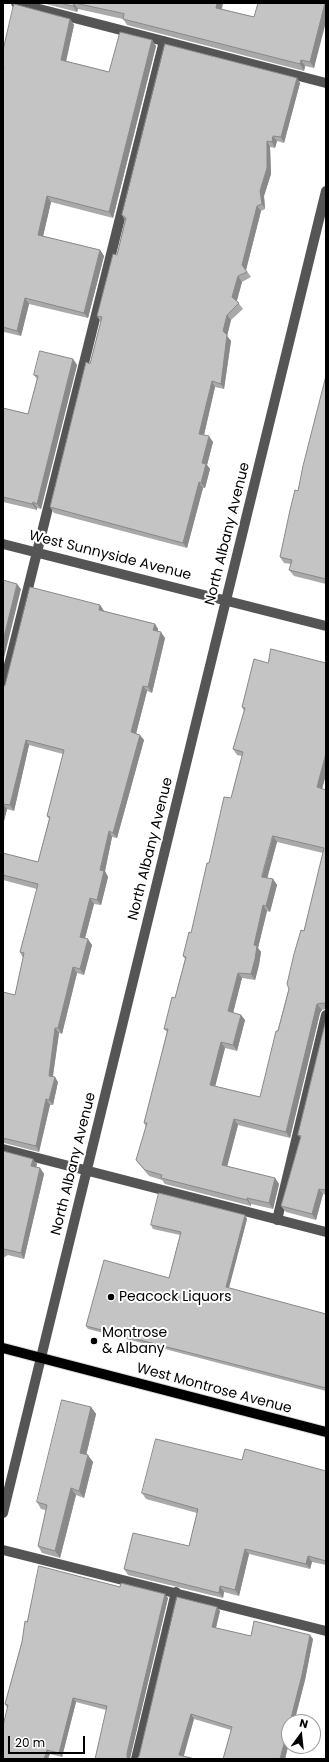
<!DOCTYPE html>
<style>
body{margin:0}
#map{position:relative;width:329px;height:1762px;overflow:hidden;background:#fff;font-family:Poppins,sans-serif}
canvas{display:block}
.frame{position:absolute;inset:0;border:4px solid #000;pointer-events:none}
.north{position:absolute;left:281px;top:1714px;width:40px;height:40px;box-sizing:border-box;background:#fff;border:1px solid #999;border-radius:50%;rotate:15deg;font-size:11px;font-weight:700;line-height:16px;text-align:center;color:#000}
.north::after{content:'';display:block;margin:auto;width:14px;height:18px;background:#000;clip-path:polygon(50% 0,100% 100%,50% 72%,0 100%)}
.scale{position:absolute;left:8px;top:1736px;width:77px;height:18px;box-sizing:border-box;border:2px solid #000;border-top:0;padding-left:5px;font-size:12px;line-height:14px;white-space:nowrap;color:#000;-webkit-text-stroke:3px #fff;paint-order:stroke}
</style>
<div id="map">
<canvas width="329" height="1762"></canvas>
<div class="frame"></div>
<div class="north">N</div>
<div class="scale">20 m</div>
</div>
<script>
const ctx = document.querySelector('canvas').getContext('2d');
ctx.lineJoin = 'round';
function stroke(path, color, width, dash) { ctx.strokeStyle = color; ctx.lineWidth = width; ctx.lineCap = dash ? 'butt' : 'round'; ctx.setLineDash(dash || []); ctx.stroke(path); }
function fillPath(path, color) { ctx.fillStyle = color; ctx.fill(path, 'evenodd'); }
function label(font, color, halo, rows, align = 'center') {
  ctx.font = font + ' Poppins,sans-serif'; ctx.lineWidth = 4; ctx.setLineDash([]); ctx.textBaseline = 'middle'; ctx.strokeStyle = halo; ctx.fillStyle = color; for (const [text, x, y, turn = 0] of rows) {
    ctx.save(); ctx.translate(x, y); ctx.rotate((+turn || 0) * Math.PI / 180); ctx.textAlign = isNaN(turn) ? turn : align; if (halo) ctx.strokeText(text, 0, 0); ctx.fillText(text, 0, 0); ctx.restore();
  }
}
const major = new Path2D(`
 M3,1348l323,84`);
stroke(major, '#dbdbdb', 12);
stroke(new Path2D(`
 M16,3l310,80
 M3,544l323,82
 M3,689l161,-648
 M3,1149l323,83
 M277,1220l49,-205
 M3,1513l323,-1322
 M3,1550l323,81
 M136,1759l40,-167`), '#555', 10);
stroke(major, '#000', 10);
fillPath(new Path2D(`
 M42,3h181l-1,6 32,8 72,-14 -12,65 -9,-2 -1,5 -177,-46 -4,-6 -45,-10 -1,3z
 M70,19l4,6 -8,36 43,11 43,-32 4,6 -43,172 -62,-16 -8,34 57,14 4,6 -16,62 -59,-14 -8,32 -17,-4 -1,5v-286z
 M297,78l3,5 -16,60 -7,-2 -2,7 -5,-1 1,27 -7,22 1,13 -4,2 -15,59 5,7 -9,5 -5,19 6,8 -12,11 -4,16 4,5 -7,48 -9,-2 -11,48 9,7 -6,23 3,4 -5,19h-2l-16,60 -133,-35 -4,-6 40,-143 11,-42 -4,-6 20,-61 8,-35 -3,-5z
 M73,359l4,6 -36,144 -4,-1v2l-34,-8v-94l25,6 9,-35 -3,-4z
 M326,376v208l-32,-8 -5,-6 2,-6 -7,-1 -4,-6 18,-66z
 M100,605l4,6 51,13 3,5v2l7,7 -13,55 -5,-2 -11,42 8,7 -27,98 -5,-1 -7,34 3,6 -7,28 -7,-1 -9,34 7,7 -8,30 -7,-2 -15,61 -3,-1 -6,44 5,5 -5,23h-3l-11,47 -35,-9h-1v-151l12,3 8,-37 -3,-6 17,-63 -34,-9v-27l35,9 11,-43 -2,-3 16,-62 -34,-9 -15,66 -7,-2 -4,16v-137z
 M268,663h58v111l-4,15 4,1v219l-4,1 -2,3 -30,125 -52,-13 -11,41 48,12 4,6 -6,25 -22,-5v2l-86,-22 -3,-4 -13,-4 -13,-16 10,-34 -2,-3 23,-91 -3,-3 11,-31 10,-39 -2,-3 8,-23 18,-70 22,-65 11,-42 -5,-1 -4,-6 11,-38 -2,-4zM277,842l46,11 -19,78 -44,166 -45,-11 10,-38 12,3 8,-31 -4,-5 -8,-2 9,-35 13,2 4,-15 2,-13 -3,-4 9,-37 3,1 7,-27 -4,-6 -6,-1z
 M326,1020v175l-3,-1 -7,26 -30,-8 -5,-6 20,-68 -3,-3z
 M3,1151l34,13 -1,3 4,1 4,6 -20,85 -16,-4 -5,3z
 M247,1219l-18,69 97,26v77l-238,-62 -2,-3 83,-48 11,-43 -27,-6 -2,-4z
 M91,1407l5,7 -10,41 7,7 -9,36 -8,-3 -16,63 -18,-5 -4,-7 8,-36 -5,-1 -4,-7z
 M242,1460l84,11v94l-14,-3 -2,7 -61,-15 -10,42 -15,-4 -1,6 -95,-23 -4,-6 65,-23 8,-33 -51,-14 -4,-6z
 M120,1587l48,11 -38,159 -24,-47 -30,-8 -14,55 -12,-3 -43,-46 -2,-4 22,-82z
 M217,1607l3,4 -4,17 35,8 62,3 -8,41 -20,79h-62l8,-29 -37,-11 -11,37h-44z`), '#a9a9a9');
fillPath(new Path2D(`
 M74,3l4,6 -1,3 -4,-6z
 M217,3h6l-3,11 -4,-6z
 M325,3h1v19l-12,46 -4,-6z
 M70,19l4,6 -9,41 -4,-6z
 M152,40l4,6 -43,172 -4,-6z
 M301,60l4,6 -1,5 -4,-7z
 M297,78l3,5 -16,60 -3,-6z
 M273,136l4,5 -2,7 -3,-6z
 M267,141l3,6 1,27 -7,22 1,13 -3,-5 -2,-13z
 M47,196l4,6 -9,39 -4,-6z
 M257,206l4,5 -15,59 -4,-5z
 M100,250l4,6 -16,62 -4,-5z
 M238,276l4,6 -6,21 -4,-6z
 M25,298l4,6 -8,32 -4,-5z
 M227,315l4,5 -4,16 4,5 -7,48 -3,-5 2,-53z
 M73,359l4,6 -36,144 -4,-5z
 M212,381l3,6 -12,52 -4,-5z
 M209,436l4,6 -6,23 3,4 -5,19 -4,-5 1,-20z
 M199,482l4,6 -16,60 -4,-5z
 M33,502l4,6v2l-5,-6z
 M17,584l4,5 -18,73v-21z
 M100,605l4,6 -1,4 -4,-5z
 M155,624l3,5 -1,6 -4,-5z
 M161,632l4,6 -13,55 -4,-6z
 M143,686l4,5 -12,47 -4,-6z
 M140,735l4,5 -27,98 -4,-5z
 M26,740l3,5 -15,66 -4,-6z
 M326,753v21l-5,19 -4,-6z
 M3,804l4,5 -4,16z
 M109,831l3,6 -7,34 3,6 -7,28 -4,-5 3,-30z
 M273,836l4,6 -11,41 -4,-6z
 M273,879l4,6 -7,27 -4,-6z
 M90,898l4,6 -10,38 -4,-5z
 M263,905l4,6 -9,37 3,4 -2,13 -4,15 -4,-6 3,-29z
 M88,939l4,6 -8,30 -4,-6z
 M73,967l4,6 -15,61 -4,-6z
 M238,973l4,5 -10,39 -4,-6z
 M317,1004l5,6 -2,3 -30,125 -4,-6 30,-124z
 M241,1015l4,5 -8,31 -4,-6z
 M55,1028l4,5 -7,48 -3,-5z
 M221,1042l4,6 -11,43 -4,-6z
 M55,1077l3,5 -5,23 -4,-5z
 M46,1099l4,6 -11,47 -3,-6z
 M234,1119l4,6 -12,46 -4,-6z
 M33,1159l4,5 -2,8 -4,-6z
 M40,1168l4,6 -20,85 -3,-6z
 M275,1178l4,6 -6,25 -4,-6z
 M319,1189l4,5 -7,26 -4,-6z
 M247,1198l4,6v2l-4,-6z
 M245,1215l2,4 -19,72 -2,-4z
 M91,1407l5,7 -11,46 -5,-7z
 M88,1455l5,7 -9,36 -5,-7z
 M71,1488l5,7 -16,63 -5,-7z
 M245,1549l4,5 -10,42 -4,-6z
 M308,1556l4,6 -2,7 -4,-5z
 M220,1586l4,6 -1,6 -4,-5z
 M165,1594l3,4 -38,161h-2l-1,-2v-4z
 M217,1607l3,4 -5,20 -3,-4z
 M310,1635l3,4 -8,41 -11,42h-4z
 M73,1698l3,4 -14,55 -3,-4z
 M191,1714l3,5 -11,40 -4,-4z
 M289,1725v17l-4,17h-5z
 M47,1750l3,4 -2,5h-4z`), '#898989');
const building = new Path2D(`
 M61,3h13l-1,3z
 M75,3h142l-1,5 38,9 4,-14h67l-15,59 -9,-2 -1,4 -177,-45 1,-5z
 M14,4l56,15 -9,41 48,12 11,-40 32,8 -43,172 -62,-16 -9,39 62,15 -16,63 -59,-15 -8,33 -14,-4v-256l1,-3h-1v-17z
 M165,44l132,34 -16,59 -8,-1 -1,6 -5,-1v27l-7,23 2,13 -5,2 -15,59 5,7 -9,4 -6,21 7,6 -12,12 -4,16 4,4 -6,49 -9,-3 -13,53 10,2 -7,27 4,1 -5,19 -2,-1 -16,61 -133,-36 36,-145 4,2 12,-47 -5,-1 16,-62 4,1 9,-37 -4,-3z
 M40,351l33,8 -36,145 -4,-2 -1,2 -29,-7v-89l25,6 10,-38 -4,-1z
 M326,376v203l-37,-9 3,-10 -12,-3 10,-47 5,-20 3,1 5,-25z
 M3,580l14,4 -14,57z
 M30,587l70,18 -1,5 56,14 -2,6 8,2 -13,55 -5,-1 -12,46 9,3 -27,98 -4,-2 -9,39 4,1 -7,29 -7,-2 -10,39 8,2 -8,30 -7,-2 -15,61h-3l-6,48 6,1 -6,23 -3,-1 -10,47 -33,-8v-146l12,3 9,-42 -4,-1 18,-68 -35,-9v-22l35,9 12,-45 -3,-1 17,-66 -38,-10 -16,65 -7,-1v-116l2,-3z
 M271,649l55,14v90l-9,34 9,3v214l-3,-1 -6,1 -1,4 -30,124 -52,-13 -12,46 53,13 -6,25 -22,-5v2l-86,-22 1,-3 -17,-5 -9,-10 11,-37h-3l24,-94h-4l8,-32 3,1 11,-41 -3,-1 6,-24 2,1 16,-70h2l15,-66 7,1 12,-46 -10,-3 12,-41 -3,-1 12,-48 14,4zM273,836l51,12 -20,83 -3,-1 -7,24 -7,30 2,5 -11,42h-2l-16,66 -50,-12 11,-43 12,3 8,-30 -13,-4 10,-38 13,1 4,-15 2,-13 -3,-1 9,-40 3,1 7,-27 -11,-2z
 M326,1020v170l-7,-1 -7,25 -31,-8 20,-70 -3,-1z
 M3,1151l30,8 -2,7 9,2 -19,85 -17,-4 -1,1z
 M159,1193l86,22 -19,72 100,27v74l-240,-62 18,-66 65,18 12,-46 -30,-7z
 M62,1400l29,7 -11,46 8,2 -9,36 -8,-3 -16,63 -17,-5 9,-41 -10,-3z
 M156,1439l86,21 3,-11 81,22v90l-18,-5 -2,8 -61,-15 -10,41 -15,-4 -1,7 -95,-24 9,-36 56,13 9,-37 -56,-16z
 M39,1566l81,21 1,-4 44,11 -38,159v4l2,2h-34l12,-53 -34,-8 -14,55 -12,-3 -3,9h-41v-33l5,-21 -3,-1 17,-62 3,-21 2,1z
 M177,1597l40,10 -5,20 39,9 3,-15 56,14 -8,40 -12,47h-1v3l-9,34h-57l9,-32 -41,-13 -12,41 16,4h-58l2,-3z`);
fillPath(building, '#c4c4c4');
stroke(building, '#898989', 1);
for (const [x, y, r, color] of [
 [111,1297,4,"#000"],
 [94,1341,4,"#000"]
]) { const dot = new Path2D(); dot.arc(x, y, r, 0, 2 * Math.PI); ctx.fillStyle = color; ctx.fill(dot); stroke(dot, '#fff', 1.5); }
label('14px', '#000', '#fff', [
 ["North Albany Avenue",228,534,-76],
 ["West Sunnyside Avenue",110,556,14],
 ["North Albany Avenue",151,849,-76],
 ["North Albany Avenue",74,1164,-76],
 ["West Montrose Avenue",214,1389,15]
]);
label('14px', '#000', '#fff', [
 ["Peacock Liquors",119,1297],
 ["Montrose",102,1333],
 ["& Albany",102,1349]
], 'left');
</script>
